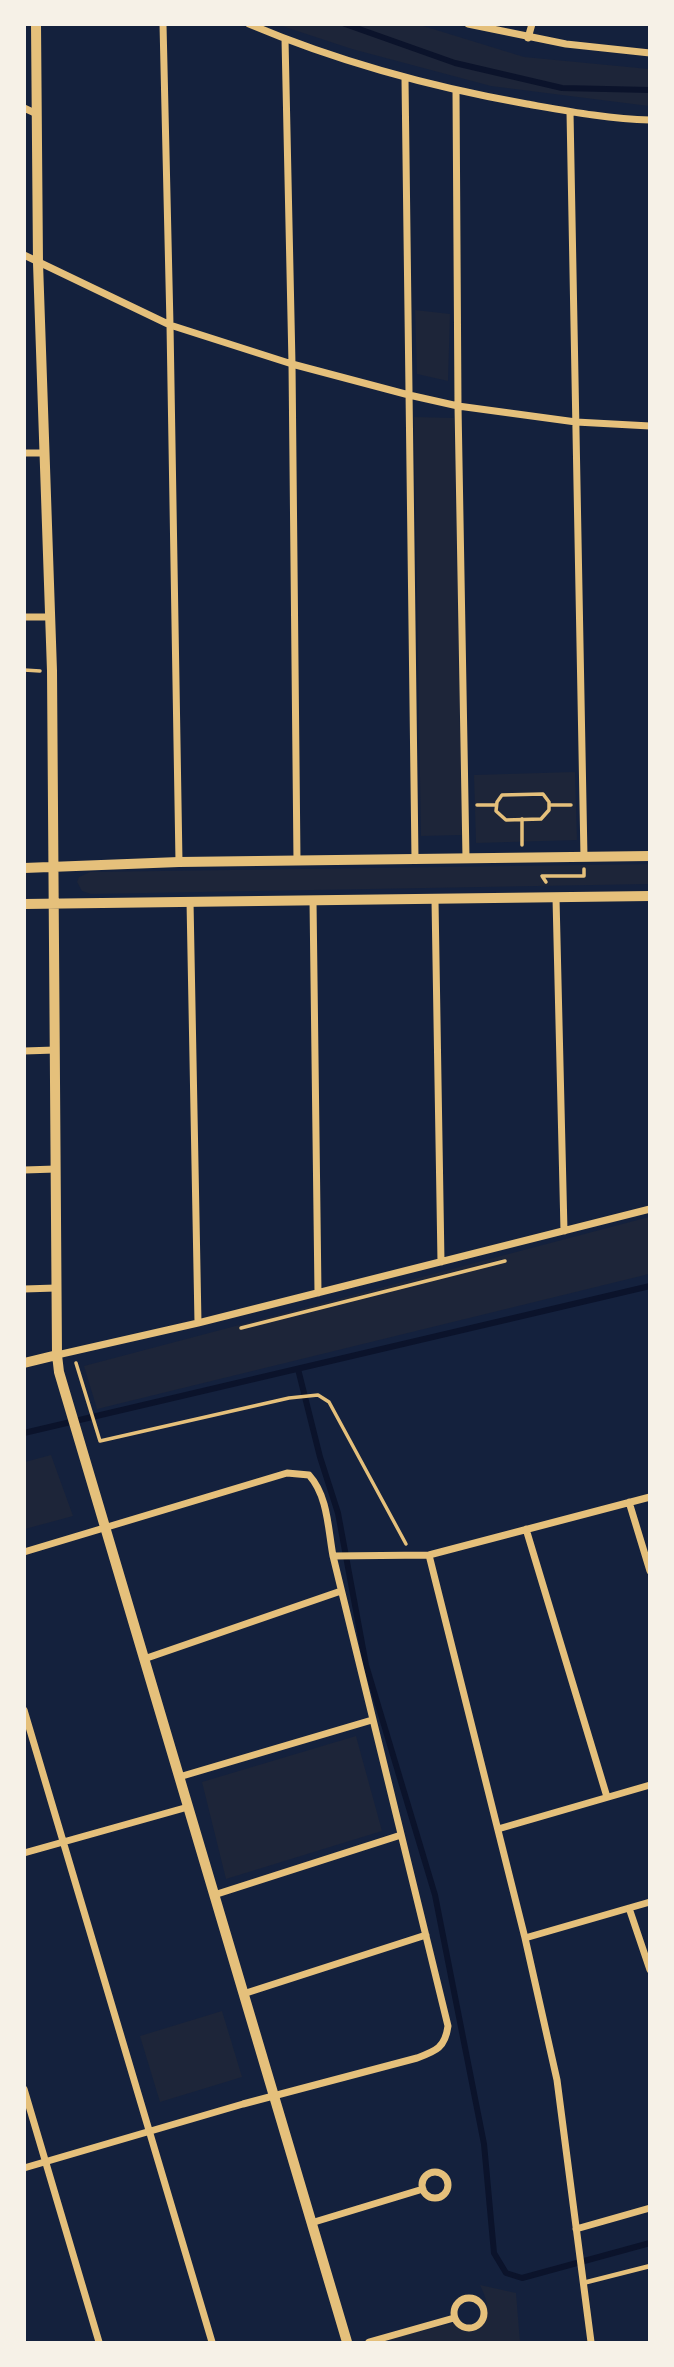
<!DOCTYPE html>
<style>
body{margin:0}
#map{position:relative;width:674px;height:2367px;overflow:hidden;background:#14213d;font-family:"Fira Sans",sans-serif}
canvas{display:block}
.frame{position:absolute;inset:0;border:26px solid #f6f1e7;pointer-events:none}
</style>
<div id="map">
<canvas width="674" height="2367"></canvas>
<div class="frame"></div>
</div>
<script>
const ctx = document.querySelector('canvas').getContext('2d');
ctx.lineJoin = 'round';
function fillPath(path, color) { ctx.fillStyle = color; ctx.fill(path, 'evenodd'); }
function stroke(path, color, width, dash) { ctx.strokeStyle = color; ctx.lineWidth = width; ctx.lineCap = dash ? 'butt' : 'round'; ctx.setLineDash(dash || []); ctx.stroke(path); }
fillPath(new Path2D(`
 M279,25h141l104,32 125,12v37l-158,-20 -139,-37z
 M415,310l35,4 -2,67 -31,-7z
 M414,417l40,1 8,417 -41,1z
 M575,772l2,68 -101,3 -2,-68z
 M650,864l-1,20 -558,10 -9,-3 -5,-9 2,-5 11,-5z
 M649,1217v57l-552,135 -13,-43z
 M51,1455l22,61 -48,13v-67z
 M356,1736l26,95 -156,48 -24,-97z
 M222,2011l20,66 -82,25 -20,-66z
 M480,2285l36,8 4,49h-144l78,-19 10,6c28,-8 27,-21 16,-44z`), '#1d2539');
stroke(new Path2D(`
 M345,24l110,39 107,25 88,2
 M298,1369l22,88 18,56 28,152 69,230 49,249 10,109 12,20 16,5 128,-35
 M24,1433l626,-147`), '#0b132b', 6);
stroke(new Path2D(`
 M24,670l16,1
 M543,794l6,8v8l-8,9 -35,1 -10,-9 1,-9 5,-7z
 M477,805h19
 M549,805h22
 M522,845v-26
 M546,882l-4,-6h42v-7
 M241,1328l264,-67
 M76,1363l24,78 189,-43 29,-3 11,7 77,142`), '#e5c07b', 3.5);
stroke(new Path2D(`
 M583,2283l67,-17`), '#e5c07b', 4.5);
stroke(new Path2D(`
 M163,24l7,301 9,537
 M249,24c90,38 182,63 278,80 40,7 82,15 123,16
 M468,24l98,20 84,9
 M528,38l4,-14
 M285,39l7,325 5,497
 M405,79l10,780
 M456,91l2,315 8,452
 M24,108l13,6
 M570,112l14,745
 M24,255l146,70 122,39 117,31 49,11 118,16 74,4
 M24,453h21
 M24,617h27
 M556,898l8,333
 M313,900l5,393
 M435,900l6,362
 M190,901l8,422
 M24,1051l31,-1
 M24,1170l32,-1
 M24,1289l32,-1
 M57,1355l141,-32 452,-114
 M629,1502l21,69
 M526,1529l81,268
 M24,1552l263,-79 22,2c19,21 19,54 24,81l115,470c-3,22 -12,25 -31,32l-174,46 -219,64
 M429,1555l96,383 32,142 34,262
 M333,1556l96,-1 221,-58
 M144,1659l197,-68
 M24,1710l188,632
 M179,1777l193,-57
 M498,1829l152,-44
 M24,1853l164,-46
 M214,1895l187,-60
 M629,1908l21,62
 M525,1938l125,-36
 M243,1994l183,-59
 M24,2089l75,253
 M422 2185a13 13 0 1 1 26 0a13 13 0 1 1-26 0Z
 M311,2223l112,-34
 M576,2229l74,-21
 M454 2313a15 15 0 1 1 30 0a15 15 0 1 1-30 0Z
 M369,2342l85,-24`), '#e5c07b', 7);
stroke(new Path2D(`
 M36,24l2,239 14,408 5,684 2,17 288,970
 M24,868l155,-6 471,-6
 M24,904l626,-8
 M24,1363l33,-8`), '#e5c07b', 10);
</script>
